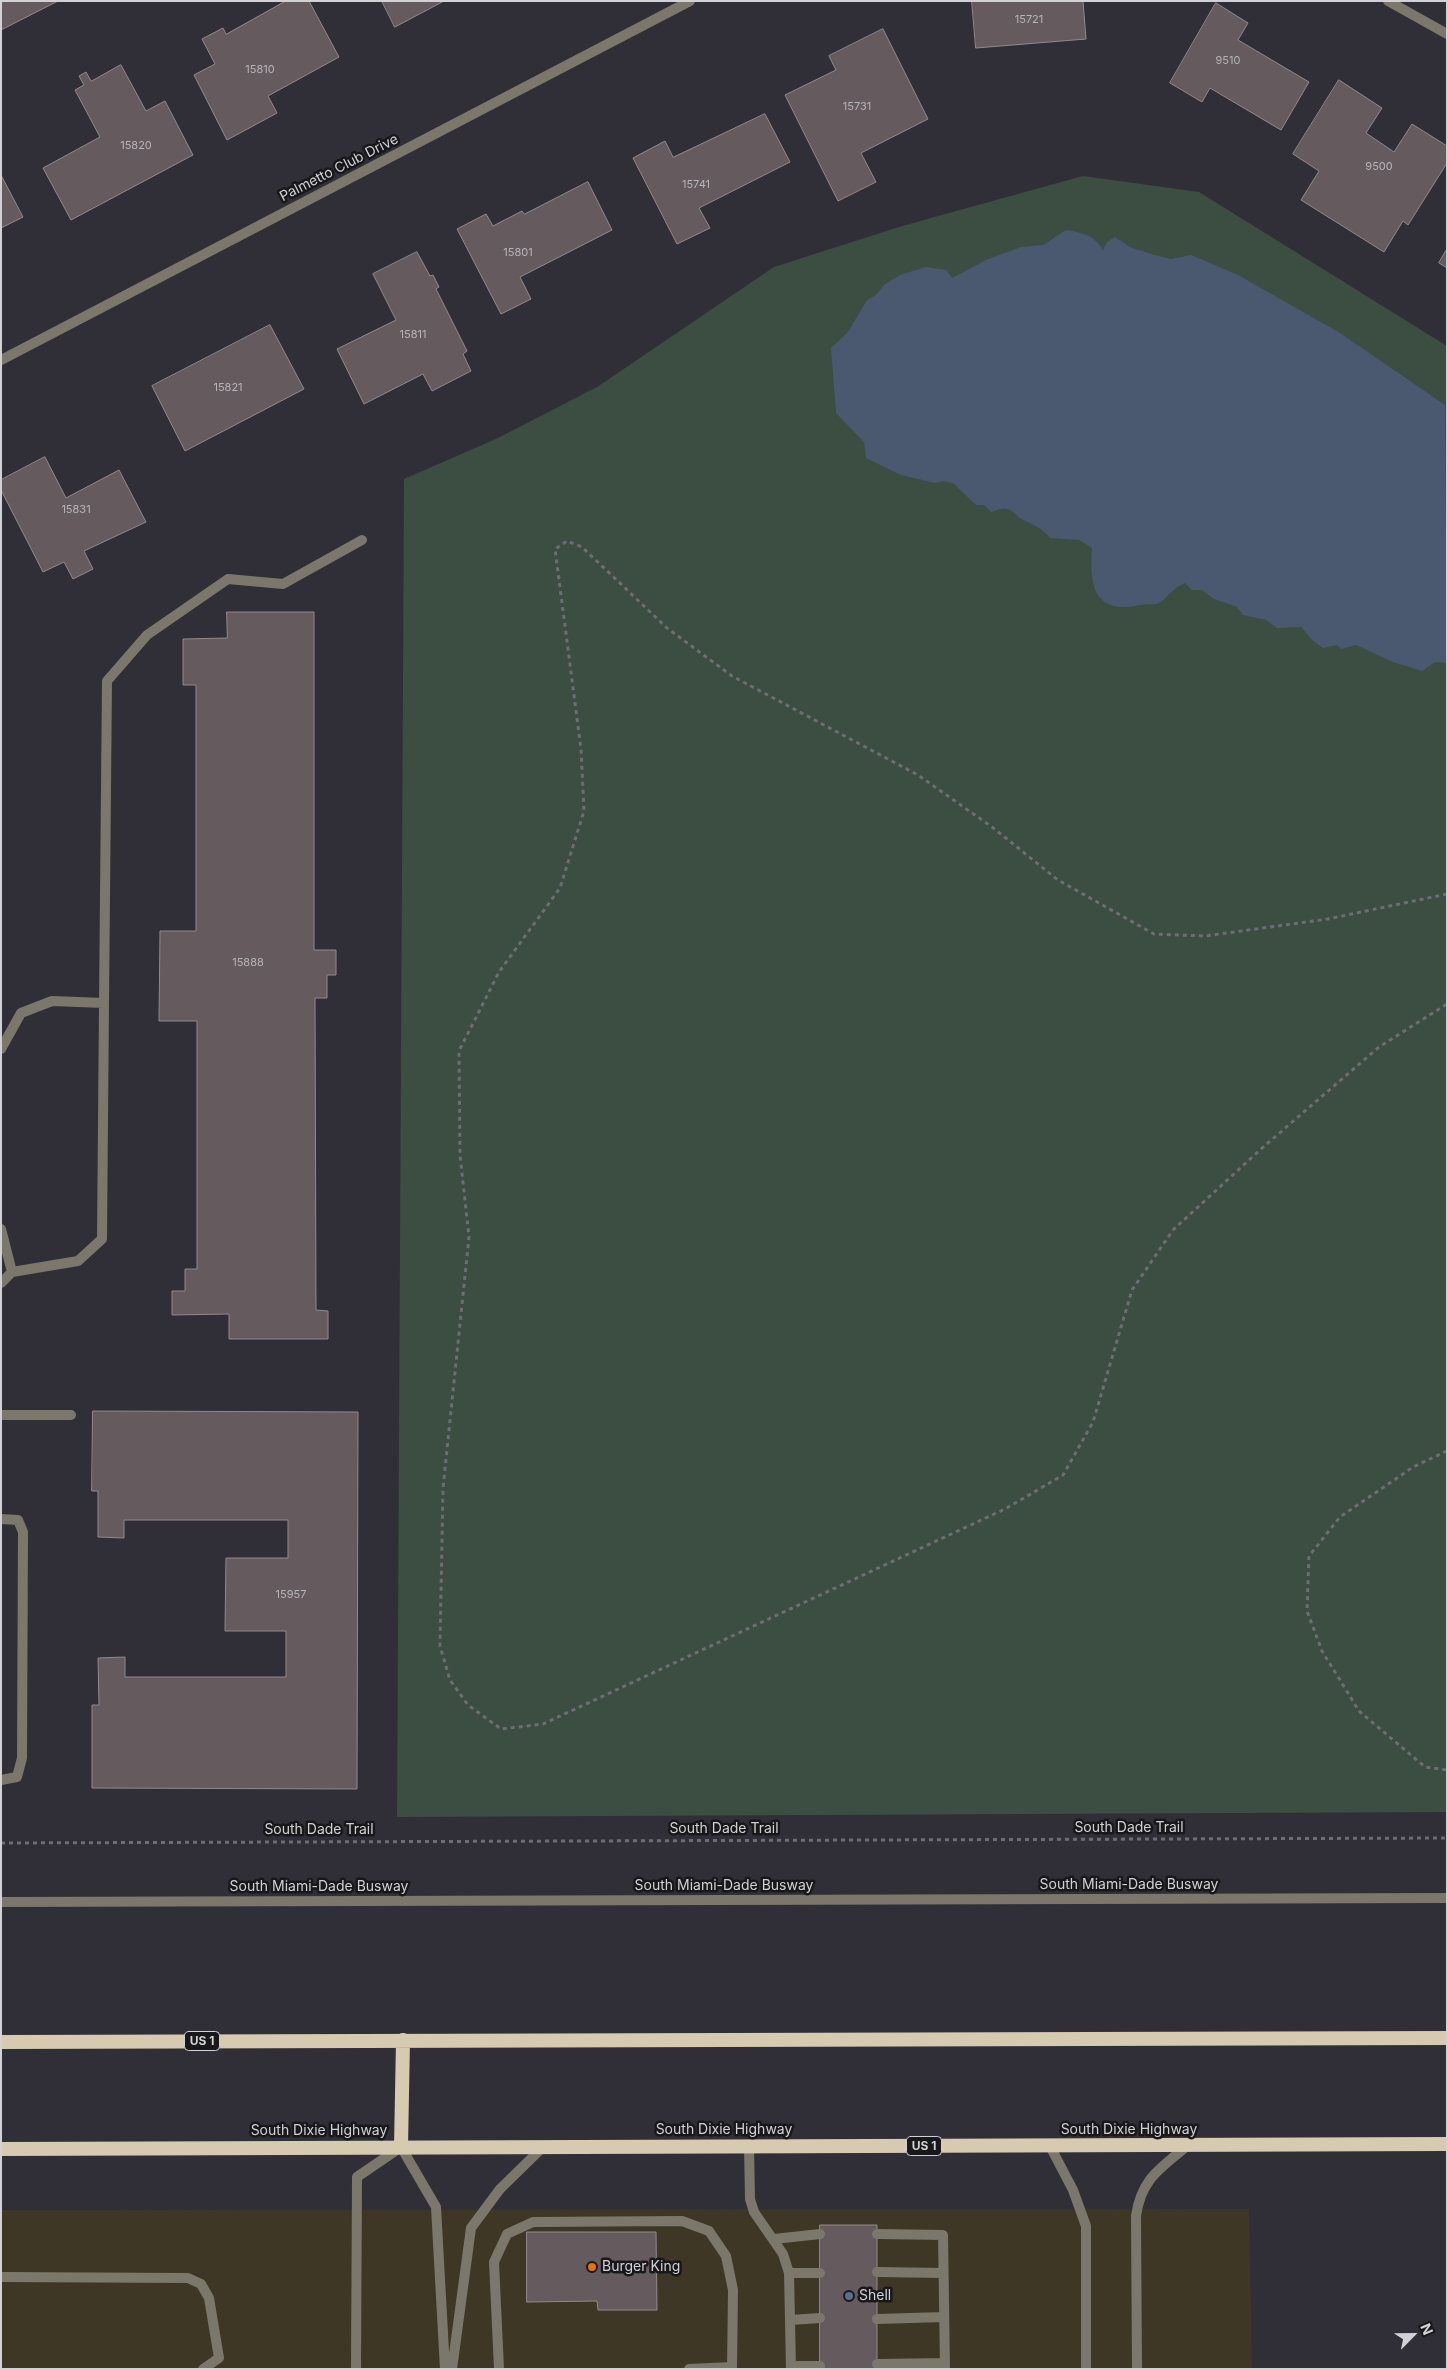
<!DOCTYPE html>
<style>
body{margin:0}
#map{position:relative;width:1448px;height:2370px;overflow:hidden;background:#302f37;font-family:Inter,sans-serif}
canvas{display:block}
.frame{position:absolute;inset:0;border:2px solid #d1d1d6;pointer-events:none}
.north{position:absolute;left:1388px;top:2310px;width:50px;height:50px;-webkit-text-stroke:4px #18181b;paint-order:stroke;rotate:67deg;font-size:14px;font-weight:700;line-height:20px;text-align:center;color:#d1d1d6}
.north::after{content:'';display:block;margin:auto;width:18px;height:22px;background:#d1d1d6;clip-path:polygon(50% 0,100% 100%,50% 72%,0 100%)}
</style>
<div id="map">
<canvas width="1448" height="2370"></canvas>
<div class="frame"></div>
<div class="north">N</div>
</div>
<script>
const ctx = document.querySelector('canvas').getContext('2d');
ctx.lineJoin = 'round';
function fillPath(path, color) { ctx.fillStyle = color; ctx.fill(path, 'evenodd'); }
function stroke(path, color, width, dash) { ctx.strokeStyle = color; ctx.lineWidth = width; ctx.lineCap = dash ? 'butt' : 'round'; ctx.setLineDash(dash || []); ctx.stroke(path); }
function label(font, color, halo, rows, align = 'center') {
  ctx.font = font + ' Inter,sans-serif'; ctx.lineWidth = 5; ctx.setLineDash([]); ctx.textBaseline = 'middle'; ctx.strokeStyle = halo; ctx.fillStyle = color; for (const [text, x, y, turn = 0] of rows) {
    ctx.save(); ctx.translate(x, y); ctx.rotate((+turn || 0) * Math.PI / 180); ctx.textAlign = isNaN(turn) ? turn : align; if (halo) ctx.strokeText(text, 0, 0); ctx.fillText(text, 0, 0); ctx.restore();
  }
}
fillPath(new Path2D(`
 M1249,2209l3,160h-1251v-159z`), '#3e3726');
fillPath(new Path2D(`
 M1083,176l116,16 248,154v1466l-1050,5 7,-1338 94,-41 99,-51 177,-120 128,-41z`), '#3c4d41');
fillPath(new Path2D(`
 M1066,230c17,3 28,5 37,20l4,-8 8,-5 15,10 21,7 20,5 20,-4 47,20 102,58 105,72 2,258 -12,-1 -13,9 -29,-9 -37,-17 -15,4 -4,-4 -14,3 -11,-8 -11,-13 -24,1 -11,-8 -23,-5 -6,-8 -23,-8 -12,-9h-10l-7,-7c-14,6 -18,16 -28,21 -4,1 -11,0 -16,1 -46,10 -52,-17 -49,-57l-13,-8 -29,-2c-7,-10 -20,-14 -30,-20 -5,-3 -7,-8 -13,-9 -6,-2 -11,2 -16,3l-7,-7h-8l-22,-21 -10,-3 -9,2 -34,-8 -35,-17 -2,-16 -28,-29 -5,-65 17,-16 19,-32 9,-5 8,-10 16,-10 26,-8 20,3 6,8 34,-18 35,-13 22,-2z`), '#4a5970');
const building = new Path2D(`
 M1,1h57l-57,29z
 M286,1h23l30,56 -71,39 9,17 -50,27 -33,-65 21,-11 -13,-25 21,-11 3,6z
 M382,1h62l-49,26z
 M972,1h111l3,38 -110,9z
 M1216,3l32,20 -10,17 71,42 -28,48 -71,-42 -8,14 -32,-19z
 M883,29l45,90 -67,34 15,29 -38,19 -53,-106 51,-25 -7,-14z
 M121,65l25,46 19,-10 28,54 -122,65 -28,-52 57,-31 -25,-47 9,-5 -5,-9 7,-4 5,9z
 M1339,80l43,28 -16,25 28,19 18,-28 35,22v17l-39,62 -5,-4 -19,31 -83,-52 18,-29 -26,-17z
 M765,114l25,48 -91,46 11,20 -33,16 -44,-86 32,-17 8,16z
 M1,175l22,42 -22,11z
 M588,182l24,48 -92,47 11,22 -30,15 -44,-85 29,-15 7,12 29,-15 2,3z
 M1447,249v19l-8,-5z
 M417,252l13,24 3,-1 6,12 -3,2 31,62 -4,3 8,17 -39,20 -9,-17 -59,30 -27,-55 59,-29 -23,-46z
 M270,325l34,64 -119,62 -33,-65z
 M45,457l21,41 53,-28 27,52 -62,29 9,18 -20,10 -9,-17 -21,10 -42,-82v-10z
 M227,612h87v338h22v25h-9v23h-12l1,312 12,1v28h-99v-25l-57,1v-24h13v-22h12v-248h-38l1,-90h36v-246h-13v-46l44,-1z
 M93,1411l265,1 -1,377 -265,-1v-83h7l-1,-47 27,-1v20h161v-46h-61l1,-73h62v-38h-164v18l-26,-1v-46h-6z
 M820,2225h57v144h-57z
 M527,2232h129l1,78h-59l-1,-9 -70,1z`);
fillPath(building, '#655b5f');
stroke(building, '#93898d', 1);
stroke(new Path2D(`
 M1447,894l-119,25 -123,17 -51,-2 -96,-54 -66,-53 -74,-52 -186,-99 -65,-48 -85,-81 -15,-6 -12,8 26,200 3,62 -24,77 -61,84 -40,79 1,104 9,82 -26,251 -3,158 10,34 18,25 33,24 42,-5 462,-215 58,-34 30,-53 39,-132 41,-60 88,-81 118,-102 68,-43
 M1447,1451l-34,16 -73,50 -31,39 -2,55 15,40 37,60 66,56 22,3
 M1,1843l1446,-5`), '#6d6d73', 3, [4, 4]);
stroke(new Path2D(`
 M104,1003l3,-322 40,-46 81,-56 55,5 79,-44
 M1,1049l20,-36 31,-12 52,2 -2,236 -24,22 -66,11 -11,11
 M1,1229l11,43
 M1,1415h70
 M1,1519l17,1 5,12 -1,226 -5,19 -16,3
 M1,1902l1446,-4
 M749,2146l1,53 4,13 29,42 6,19 2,96
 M1050,2146l23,44 13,36v143
 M877,2234l66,1 2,134
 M774,2239l46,-5
 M877,2272l66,1
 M789,2273h31
 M1,2277l187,1 13,6 8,14 10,60 -16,11
 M877,2319l67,-2
 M790,2320l30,-2
 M877,2364l68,-1
 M791,2366h29
 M356,2369l1,-192 44,-30 35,60 9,162
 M452,2369l19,-141 29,-39 43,-42
 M499,2369l-5,-107 13,-28 26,-12 149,-1 27,10 17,25 7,34 -1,79
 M689,2369l43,-2
 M1137,2369l-1,-153c5,-37 24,-47 51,-70`), '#7b776b', 10);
stroke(new Path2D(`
 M1388,1l59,33
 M1,360l689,-359`), '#7b776b', 10);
stroke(new Path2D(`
 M1,2042l1446,-4
 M401,2147l2,-107
 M1,2149l1446,-5`), '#d6cab0', 14);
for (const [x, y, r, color] of [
 [592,2267,5,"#e8710a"],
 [849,2296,5,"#5c6f8a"]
]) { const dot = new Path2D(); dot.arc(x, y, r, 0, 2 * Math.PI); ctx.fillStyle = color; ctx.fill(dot); stroke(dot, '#18181b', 2); }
label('11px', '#b6b4b8', null, [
 ["15721",1029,20],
 ["9510",1228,61],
 ["15810",260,70],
 ["15731",857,107],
 ["15820",136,146],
 ["9500",1379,167],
 ["15741",696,185],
 ["15801",518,253],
 ["15811",413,335],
 ["15821",228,388],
 ["15831",76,510],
 ["15888",248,963],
 ["15957",291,1595]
]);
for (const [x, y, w] of [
 [202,2041,35],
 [924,2146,35]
]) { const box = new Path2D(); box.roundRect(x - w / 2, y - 9.5, w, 19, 4); ctx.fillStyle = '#18181b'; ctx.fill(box); stroke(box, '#d1d1d6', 1); }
label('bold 12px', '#d1d1d6', null, [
 ["US 1",202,2041],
 ["US 1",924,2146]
]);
label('14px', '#d1d1d6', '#18181b', [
 ["Palmetto Club Drive",339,168,-27],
 ["South Dade Trail",1129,1828],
 ["South Dade Trail",724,1829],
 ["South Dade Trail",319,1830],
 ["South Miami-Dade Busway",1129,1885],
 ["South Miami-Dade Busway",724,1886],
 ["South Miami-Dade Busway",319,1887],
 ["South Dixie Highway",724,2130],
 ["South Dixie Highway",1129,2130],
 ["South Dixie Highway",319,2131]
]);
label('14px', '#d1d1d6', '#18181b', [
 ["Burger King",602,2267],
 ["Shell",859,2296]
], 'left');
</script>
